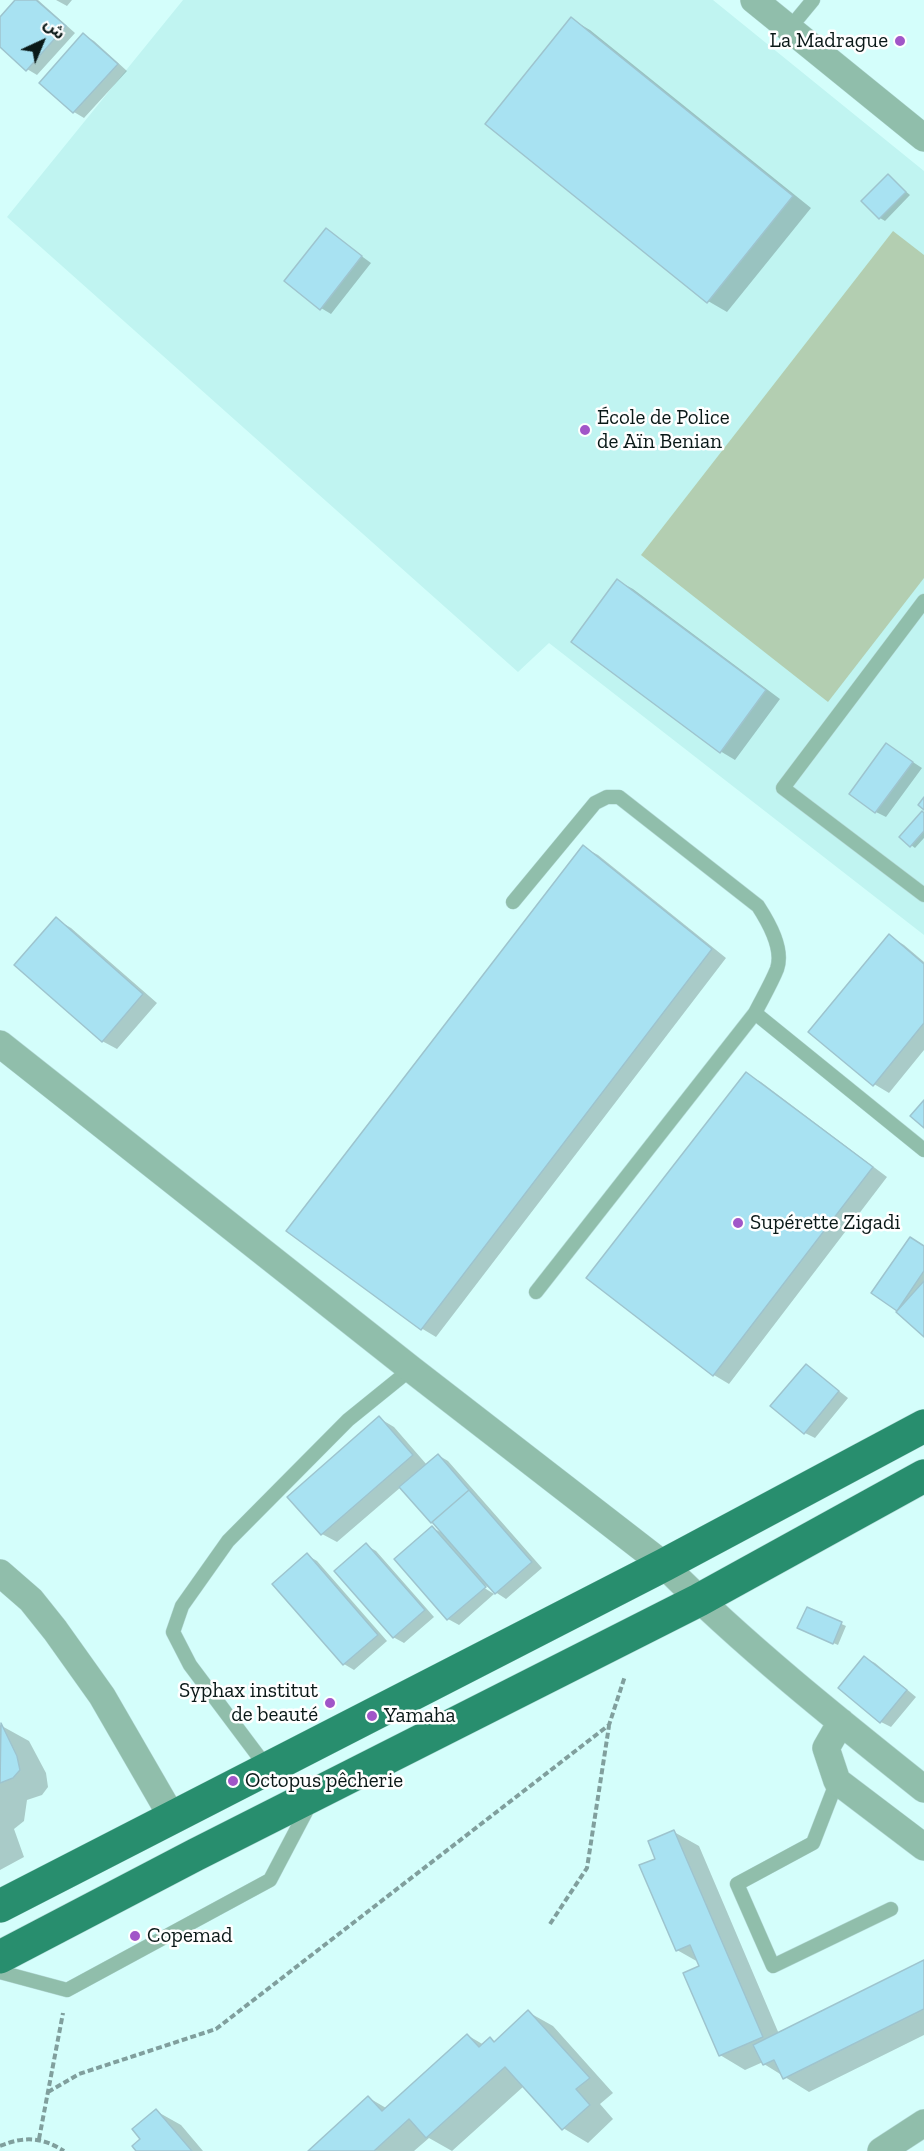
<!DOCTYPE html>
<meta charset="utf-8">
<style>
body{margin:0}
#map{position:relative;width:924px;height:2151px;overflow:hidden;background:#d4fefb;font-family:"Zilla Slab","Noto Sans Arabic",serif}
canvas{display:block}
.north{position:absolute;left:12px;top:12px;width:60px;height:60px;-webkit-text-stroke:4px #fff;paint-order:stroke;rotate:44deg;font-size:16px;font-weight:700;line-height:24px;text-align:center;color:#0a1918}
.north::after{content:'';display:block;margin:auto;width:21px;height:27px;background:#0a1918;clip-path:polygon(50% 0,100% 100%,50% 72%,0 100%)}
</style>
<div id="map">
<canvas width="924" height="2151"></canvas>
<div class="north">ش</div>
</div>
<script>
const ctx = document.querySelector('canvas').getContext('2d');
ctx.lineJoin = 'round';
function fillPath(path, color) { ctx.fillStyle = color; ctx.fill(path, 'evenodd'); }
function stroke(path, color, width, dash) { ctx.strokeStyle = color; ctx.lineWidth = width; ctx.lineCap = dash ? 'butt' : 'round'; ctx.setLineDash(dash || []); ctx.stroke(path); }
function label(font, color, halo, rows, align = 'center') {
  ctx.font = font + ' "Zilla Slab",serif'; ctx.lineWidth = 5; ctx.setLineDash([]); ctx.textBaseline = 'middle'; ctx.strokeStyle = halo; ctx.fillStyle = color; for (const [text, x, y, turn = 0] of rows) {
    ctx.save(); ctx.translate(x, y); ctx.rotate((+turn || 0) * Math.PI / 180); ctx.textAlign = isNaN(turn) ? turn : align; if (halo) ctx.strokeText(text, 0, 0); ctx.fillText(text, 0, 0); ctx.restore();
  }
}
fillPath(new Path2D(`
 M183,0h530l211,171v764l-375,-292 -31,29 -511,-455z`), '#c0f4f1');
fillPath(new Path2D(`
 M893,231l31,24v323l-96,124 -187,-147z`), '#b3ceb1');
fillPath(new Path2D(`
 M17,0h21l37,33 -38,42 -10,-6 -27,-24v-26z
 M56,0h16l-5,6z
 M571,19l19,11 221,178 -84,104 -19,-11z
 M84,35l10,6 33,30 -43,47 -10,-6 -33,-30z
 M888,176l22,19 -25,26 -5,-3z
 M326,230l45,33 -40,51 -10,-6z
 M618,581l15,8 147,110 -45,61 -15,-9z
 M887,745l35,23 -36,49 -10,-5z
 M924,814v24l-9,10 -4,-3z
 M583,847l15,8 128,103 -290,379 -15,-9z
 M56,919l15,9 86,75 -40,46 -15,-8z
 M889,936l15,9 20,17v88l-35,43 -15,-9z
 M746,1074l15,8 126,95 -158,207 -15,-9 -126,-98z
 M924,1247v87l-26,-24 -25,-17z
 M806,1365l42,33 -33,40 -10,-5z
 M379,1418l15,9 33,38 11,-10 10,6 94,107 -36,31 -26,-17 -2,2 16,10 -35,31 -11,-6 -52,-60 37,-31 9,5 -41,-46 -64,55 -15,-8z
 M366,1545l10,6 58,66 -30,26 -11,-6z
 M307,1555l10,6 70,80 -33,29 -10,-6z
 M808,1609l38,17 -8,19 -34,-15z
 M865,1658l10,5 41,34 -25,30 -10,-5 -41,-34z
 M0,1725l29,16 17,32 2,14 -6,8 -15,5 -3,21 -10,8 10,28 -24,13z
 M674,1832l25,14 80,188 145,-72v73l-115,57 -45,-28 -1,-2 -18,8 -25,-15 -19,-88 -1,-4 -23,-13 -20,-90z
 M528,2012l25,14 60,67 -13,11 13,15 -25,24 -25,-15 -39,-42 -72,65 -23,-13 -15,13h-104l59,-53 17,10 81,-73 17,10 6,-6 5,3z
 M156,2111l25,14 22,26h-65z`), '#0003');
const building = new Path2D(`
 M15,0h21l30,26 -40,45 -26,-24v-30z
 M571,17l222,179 -86,107 -222,-179z
 M83,33l35,31 -45,49 -34,-30z
 M888,174l18,18 -27,27 -18,-18z
 M326,228l36,28 -42,54 -36,-29z
 M617,579l149,111 -46,63 -149,-111z
 M886,743l27,19 -38,51 -26,-19z
 M924,797v13l-6,-5z
 M922,811l2,2v18l-14,16 -11,-10z
 M583,845l129,104 -291,381 -135,-99z
 M56,917l87,77 -41,48 -88,-77z
 M889,934l35,30v59l-51,63 -65,-54z
 M746,1072l127,95 -160,209 -127,-98z
 M924,1100v28l-14,-12z
 M910,1237l14,9v25l-27,40 -26,-18z
 M924,1281v56l-28,-25z
 M806,1364l33,27 -35,43 -34,-28z
 M379,1416l34,39 -92,80 -34,-38z
 M438,1454l31,36 -38,33 -32,-36z
 M469,1490l63,72 -37,32 -63,-72z
 M432,1526l54,61 -39,33 -53,-61z
 M366,1543l59,67 -32,28 -59,-67z
 M307,1553l71,82 -35,30 -71,-81z
 M807,1607l35,15 -9,22 -36,-16z
 M864,1656l43,34 -27,33 -42,-35z
 M1,1723l16,33 3,14 -7,8 -13,5z
 M674,1830l89,207 -44,19 -36,-83 16,-7 -9,-21 -14,6 -37,-86 16,-6 -7,-18z
 M924,1960v49l-141,70 -9,-19 -11,5 -10,-20z
 M528,2010l62,68 -14,11 14,16 -28,25 -57,-63 -79,71 -17,-19 -35,32h-66l60,-55 14,15 85,-77 12,13 11,-10 4,5z
 M156,2109l36,42h-56l-4,-5 8,-7 -8,-10z`);
fillPath(building, '#a8e2f2');
stroke(building, '#9ec4ce', 1.5);
const service = new Path2D(`
 M789,29l24,-29
 M924,601l-141,187 141,107
 M513,902l82,-99 12,-6h12l139,109c11,17 26,43 19,63 -6,15 -15,30 -22,44l169,137
 M536,1292l219,-279
 M268,1769l-78,-104 -17,-33 9,-26 46,-65 120,-121 63,-51
 M837,1781l-24,62 -76,41 36,82 118,-57
 M0,1972l67,18 203,-110 40,-76`);
const minor = new Path2D(`
 M754,0l170,138
 M0,1044l411,325 253,196c81,81 171,153 260,224
 M0,1573l31,27 24,30 47,66 70,121
 M841,1722l-15,26 11,33 87,66
 M881,2151l43,-28`);
const primary = new Path2D(`
 M0,1906l664,-341 260,-139
 M0,1957l195,-102 504,-255 225,-124`);
stroke(service, '#b4d9d7', 15);
stroke(minor, '#b4d9d7', 28);
stroke(primary, '#b4d9d7', 34);
stroke(new Path2D(`
 M550,1924l37,-56 22,-142
 M48,2092l31,-18 137,-45 393,-304 16,-49
 M39,2139l24,-126
 M0,2146c24,-10 42,-9 64,5`), '#809f9d', 4, [6, 3]);
stroke(service, '#90beab', 14);
stroke(minor, '#90beab', 27);
stroke(primary, '#288e6e', 33);
for (const [x, y, r, color] of [
 [900,41,6,"#a156c8"],
 [585,430,6,"#a156c8"],
 [738,1223,6,"#a156c8"],
 [330,1703,6,"#a156c8"],
 [372,1716,6,"#a156c8"],
 [233,1781,6,"#a156c8"],
 [135,1936,6,"#a156c8"]
]) { const dot = new Path2D(); dot.arc(x, y, r, 0, 2 * Math.PI); ctx.fillStyle = color; ctx.fill(dot); stroke(dot, '#fff', 2); }
label('21px', '#0a1918', '#fff', [
 ["La Madrague",888,41,"right"],
 ["École de Police",597,418],
 ["de Aïn Benian",597,442],
 ["Supérette Zigadi",750,1223],
 ["Syphax institut",318,1691,"right"],
 ["de beauté",318,1715,"right"],
 ["Yamaha",384,1716],
 ["Octopus pêcherie",245,1781],
 ["Copemad",147,1936]
], 'left');
</script>
